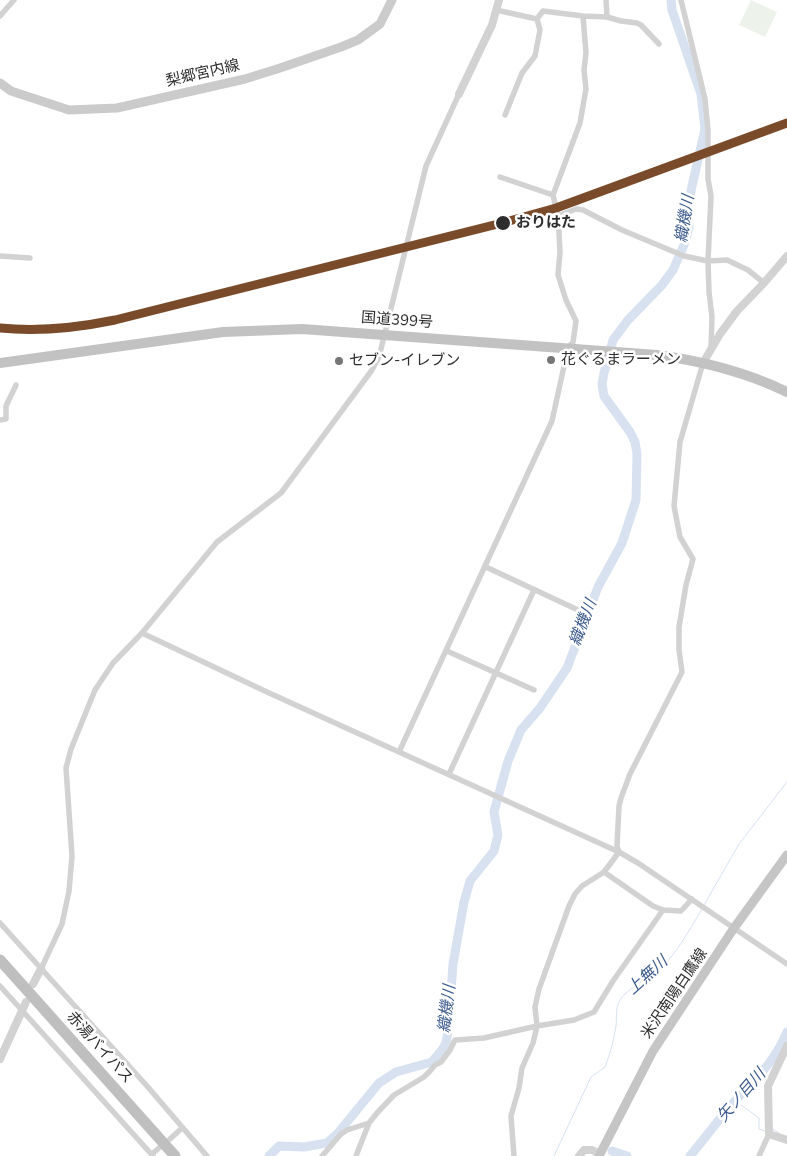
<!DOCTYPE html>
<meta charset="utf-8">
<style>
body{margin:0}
canvas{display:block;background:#fff}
</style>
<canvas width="787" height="1156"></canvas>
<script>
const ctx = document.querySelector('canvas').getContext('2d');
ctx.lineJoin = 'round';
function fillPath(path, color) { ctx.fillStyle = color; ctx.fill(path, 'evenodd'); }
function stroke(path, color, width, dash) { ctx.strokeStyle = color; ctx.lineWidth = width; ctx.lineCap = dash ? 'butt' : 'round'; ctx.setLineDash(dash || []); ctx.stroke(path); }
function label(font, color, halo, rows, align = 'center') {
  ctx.font = font + ' "Nunito Sans","Noto Sans JP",sans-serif'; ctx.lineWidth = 5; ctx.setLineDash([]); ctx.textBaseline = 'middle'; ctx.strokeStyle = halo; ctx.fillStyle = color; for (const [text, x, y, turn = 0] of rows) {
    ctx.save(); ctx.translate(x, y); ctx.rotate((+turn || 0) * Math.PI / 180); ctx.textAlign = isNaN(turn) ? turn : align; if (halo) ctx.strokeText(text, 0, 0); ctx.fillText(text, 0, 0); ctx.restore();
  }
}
fillPath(new Path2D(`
 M751,0l26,12 -12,25 -26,-12z`), '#edf3eb');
stroke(new Path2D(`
 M704,905l35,-61 48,-62
 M733,1104l8,1 18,13v11l6,2
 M773,1129l6,4
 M554,1156l37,-79 14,-10c5,-13 9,-27 11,-41 1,-9 -1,-18 4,-26 7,-12 29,-21 40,-31 17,-16 30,-40 42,-60`), '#d7e1f0', 1);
stroke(new Path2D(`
 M612,1151l15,5
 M269,1156l10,-10 25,1 23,-4 11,-10 41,-50 17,-11 36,-10 10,-12 4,-7 2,-12 5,-67 11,-62 6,-21 24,-30 4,-16 -4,-23 14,-51 13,-31 19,-22 27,-40 31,-81 24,-44 14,-43 1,-46 -2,-12 -5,-10 -26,-36 -2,-12 2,-11 9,-33 15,-20 34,-35 11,-15 11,-25 5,-17 -1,-20 4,-22 13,-57 -4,-35 -29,-84 -1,-10
 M690,1156c15,-18 29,-37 44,-54 22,-24 40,-39 53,-70`), '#d7e1f0', 9);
stroke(new Path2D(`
 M606,0l1,17
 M681,0l24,99 3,31v49l3,17 -3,65 1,31 3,25 -1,32
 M496,10l41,9 6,-8 40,5 24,1 14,4 16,2 4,2 18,19
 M0,16l14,-16
 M505,115l17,-42 13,-17 5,-26 -3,-11
 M500,177l53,18
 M558,216l18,-7 7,1 39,20 62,26 24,5 19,-1 21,10 16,13
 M0,256l30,2
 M0,420l6,-1v-13l10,-21
 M486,567l92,43
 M142,633l125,59 352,160 19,11 149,101
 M447,651l87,39
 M399,752l153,-331 16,-73 5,-6 3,-21 -10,-21 -8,-25 2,-23 -1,-20 -1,-16 -5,-21 27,-72 6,-34 -2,-19 2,-17 -3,-37
 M449,774l85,-184
 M604,872l49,34 10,4 18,1 11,-12
 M0,923l147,163 60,70
 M41,969l21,-45 7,-33 3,-35 -6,-88 5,-19 24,-59 18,-27 29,-30 75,-91 64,-49 91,-123 7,-13 47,-191 33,-72
 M0,986l153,170
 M170,1139l12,-11
 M152,1154l7,-6
 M322,1156l19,-22 6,-4 22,-7
 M356,1156l13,-33 8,-10 17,-18 30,-18 6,-6 5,-6 6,-3 9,-12 5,-10 29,-2 53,-12 37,-6 20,-8 19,-31 50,-71
 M514,1156l-3,-40 8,-28 3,-20 11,-25 4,-17 -2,-19 4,-18 30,-83 6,-12 7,-8 22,-14 15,-20 -2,-6 2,-40 2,-8 9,-24 52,-102 -3,-22v-23l7,-42 7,-26 -13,-22 -6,-31 6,-64 23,-79
 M759,1156l10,-22`), '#d2d2d2', 5.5);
stroke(new Path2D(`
 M459,94l33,-69 7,-25
 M703,363l17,-29 17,-23 27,-28 23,-27
 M33,984l8,-15
 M787,1046l-19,40 1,48 18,6
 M0,1059l26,-57
 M579,1156l5,-6h8l8,4`), '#d2d2d2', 8);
stroke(new Path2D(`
 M0,83l11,8 58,19 48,-2 128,-29 35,-11 61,-21 17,-7 22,-16 12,-24`), '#cbcbcb', 9);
stroke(new Path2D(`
 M599,1156l54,-105 81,-123 53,-73`), '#c5c5c5', 9);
stroke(new Path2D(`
 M0,363l223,-31 79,-3 355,26c45,6 89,17 130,37`), '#c2c2c2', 10);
stroke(new Path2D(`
 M0,960l175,196`), '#bfbfbf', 11);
stroke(new Path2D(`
 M0,328c39,4 76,0 115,-8l387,-97 54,-15 231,-85`), '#7a4b2a', 9);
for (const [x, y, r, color] of [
 [503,223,8,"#2d2d2d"],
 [551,360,5,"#767676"],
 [339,361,5,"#767676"]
]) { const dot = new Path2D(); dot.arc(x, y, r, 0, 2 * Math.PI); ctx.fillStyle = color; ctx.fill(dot); stroke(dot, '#fff', 2); }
label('15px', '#2d2d2d', '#fff', [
 ["梨郷宮内線",203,74,-13],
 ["国道399号",397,321,4],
 ["米沢南陽白鷹線",675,994,-56],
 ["赤湯バイパス",99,1048,48]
]);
label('bold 15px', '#2d2d2d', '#fff', [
 ["おりはた",516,223]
], 'left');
label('15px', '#2d2d2d', '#fff', [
 ["花ぐるまラーメン",561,360],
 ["セブン-イレブン",349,361]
], 'left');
label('italic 16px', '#3d5b8d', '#fff', [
 ["織機川",686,219,-81],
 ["織機川",584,623,-69],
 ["上無川",648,976,-42],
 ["織機川",448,1009,-83],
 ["矢ノ目川",742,1096,-49]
]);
</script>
